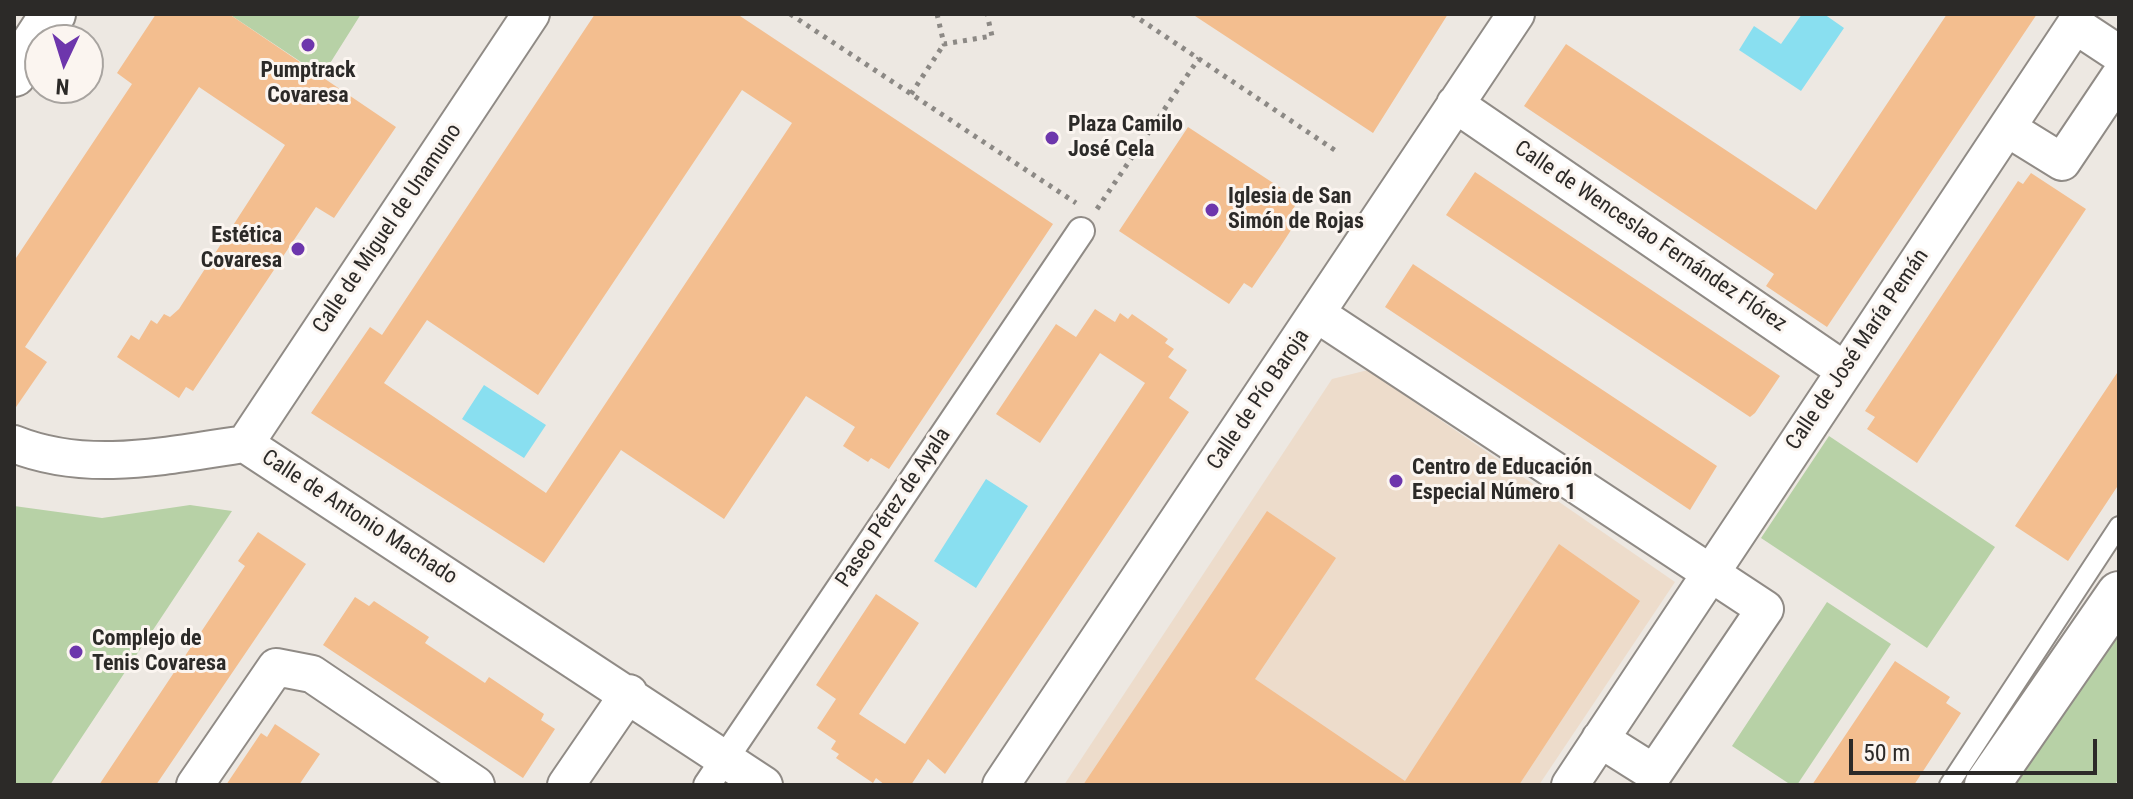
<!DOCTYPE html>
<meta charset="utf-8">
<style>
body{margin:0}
#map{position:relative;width:2133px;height:799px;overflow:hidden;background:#ede8e2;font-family:"Roboto Condensed",sans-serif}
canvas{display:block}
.frame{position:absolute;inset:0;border:16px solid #2c2a28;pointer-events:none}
.north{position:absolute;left:24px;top:24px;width:80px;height:80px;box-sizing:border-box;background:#fbf5f0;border:2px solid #a8a4a0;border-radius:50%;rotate:184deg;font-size:22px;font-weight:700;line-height:32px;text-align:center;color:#2c2a28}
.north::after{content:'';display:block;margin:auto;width:28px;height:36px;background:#6d36ac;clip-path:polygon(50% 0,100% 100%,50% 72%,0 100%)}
.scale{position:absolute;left:1849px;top:739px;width:248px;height:36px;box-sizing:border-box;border:4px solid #2c2a28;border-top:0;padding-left:10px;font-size:24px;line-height:28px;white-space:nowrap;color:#2c2a28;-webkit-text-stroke:6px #fbf5f0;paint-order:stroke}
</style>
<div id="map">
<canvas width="2133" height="799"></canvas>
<div class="frame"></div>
<div class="north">N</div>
<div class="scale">50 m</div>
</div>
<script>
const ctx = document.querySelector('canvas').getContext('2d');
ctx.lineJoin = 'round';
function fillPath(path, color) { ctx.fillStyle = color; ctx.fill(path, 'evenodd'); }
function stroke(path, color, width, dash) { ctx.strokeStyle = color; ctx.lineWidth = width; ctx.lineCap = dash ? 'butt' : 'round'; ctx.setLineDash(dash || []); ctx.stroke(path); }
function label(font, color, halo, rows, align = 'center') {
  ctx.font = font + ' "Roboto Condensed",sans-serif'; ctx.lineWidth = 6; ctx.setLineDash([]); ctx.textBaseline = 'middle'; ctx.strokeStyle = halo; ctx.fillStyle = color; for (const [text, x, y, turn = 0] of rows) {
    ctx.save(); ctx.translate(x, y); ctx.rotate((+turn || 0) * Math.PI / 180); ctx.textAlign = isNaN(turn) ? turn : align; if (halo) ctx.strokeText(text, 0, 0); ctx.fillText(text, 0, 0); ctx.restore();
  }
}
fillPath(new Path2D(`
 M1368,370l307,212 -136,203h-475l268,-406z`), '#eddccb');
fillPath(new Path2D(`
 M229,14h132l-39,62z
 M1829,436l166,111 -68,101 -166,-110z
 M190,505l42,6 -182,274h-36v-279l88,12z
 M1827,602l64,42 -94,141h-6l-59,-39z
 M2119,629v148l-4,8h-102z`), '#b7d1a6');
fillPath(new Path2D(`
 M1802,14h22l20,14 -43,63 -62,-41 15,-24 27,18z
 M484,385l62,40 -22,33 -62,-39z
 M986,479l42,27 -52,82 -42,-27z`), '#89dff0');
fillPath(new Path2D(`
 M156,14h73l167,113 -62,91 -18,-11 -123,184 -7,-4 -7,11 -62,-41 14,-22 8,5 12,-20 6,4 7,-10 6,3 9,-8 106,-164 -86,-58 -174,260 22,15 -33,48v-149l118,-177 -15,-11z
 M595,14h142l316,210 -164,245 -18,-11 -3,4 -25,-16 12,-19 -49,-31 -82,123 -103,-69 -77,113 -233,-150 59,-86 12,8zM742,90l50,33 -246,370 -162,-110 43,-63 111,75z
 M1192,14h256l-75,119z
 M1947,14h90l-210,313 -61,-41 8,-12 -250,-168 42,-62 250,166z
 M1188,127l111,73 -14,21 8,6 -13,20 -28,41 -8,-5 -15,21 -110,-73z
 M1475,172l305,204 -25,37 -5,4 -304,-202z
 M2031,173l55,36 -169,254 -50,-34 8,-12 -10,-6 153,-230 5,3z
 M1413,264l304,202 -27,44 -305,-203z
 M1095,309l20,13 5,-9 8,6 4,-5 36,25 -3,4 9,6 -6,8 19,13 -18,28 20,14 -244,362 -17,-15 -17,26h-26l-9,-7 -3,5 -37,-25 3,-4 -8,-5 5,-8 -19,-13 19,-29 -20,-14 60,-91 43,29 -60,91 46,30 240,-361 -45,-30 -60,90 -44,-29 60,-90 20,13z
 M2119,370v114l-51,77 -53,-35z
 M1267,511l69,47 -81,121 150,102 154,-237 81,57 -121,184h-436z
 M258,532l48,32 -150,221h-57l146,-219 -7,-5z
 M355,597l14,9 5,-5 55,36 -4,6 60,40 4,-6 55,37 -3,6 14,9 -32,49 -200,-133z
 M1895,661l55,36 -4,6 15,10 -47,72h-102z
 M275,724l45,30 -21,31h-73l35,-52 6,4z`), '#f3be8f');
const service = new Path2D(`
 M1949,785l170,-259`);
const pedestrian = new Path2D(`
 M707,785l374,-554`);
const minor = new Path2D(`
 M1455,104l389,266
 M2007,128l55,34 57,-85
 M1317,314l448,295 -111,164 -54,-34
 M14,444c75,30 154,11 231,0l519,341
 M245,444l286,-430
 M195,785l81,-118 36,7 164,111
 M566,785l63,-92
 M1001,785l515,-771
 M1570,785l505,-760 44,29`);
const tertiary = new Path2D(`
 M1987,785l132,-191`);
const primary = new Path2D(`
 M14,74l39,-60`);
stroke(service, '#908b86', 22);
stroke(pedestrian, '#908b86', 30);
stroke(minor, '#908b86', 40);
stroke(tertiary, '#908b86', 48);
stroke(primary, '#908b86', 48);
stroke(new Path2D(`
 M790,14l286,189
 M937,14l7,30 48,-8 -5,-22
 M1132,14l207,139
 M911,94l33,-50
 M1097,209l102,-151`), '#8c8985', 5, [4, 6]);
stroke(service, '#fff', 18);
stroke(pedestrian, '#fff', 26);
stroke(minor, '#fff', 36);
stroke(tertiary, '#fff', 44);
stroke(primary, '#fff', 44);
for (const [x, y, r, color] of [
 [308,45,8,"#6d36ac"],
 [1052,138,8,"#6d36ac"],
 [1212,210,8,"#6d36ac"],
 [298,249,8,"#6d36ac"],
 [1396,481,8,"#6d36ac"],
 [76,652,8,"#6d36ac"]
]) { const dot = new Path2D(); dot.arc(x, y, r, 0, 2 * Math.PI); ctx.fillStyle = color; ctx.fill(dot); stroke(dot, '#fbf5f0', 3); }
label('bold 22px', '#2c2a28', '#fbf5f0', [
 ["Pumptrack",308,71,"center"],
 ["Covaresa",308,96,"center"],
 ["Plaza Camilo",1068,125],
 ["José Cela",1068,150],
 ["Iglesia de San",1228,197],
 ["Simón de Rojas",1228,222],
 ["Estética",282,236,"right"],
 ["Covaresa",282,261,"right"],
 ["Centro de Educación",1412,468],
 ["Especial Número 1",1412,493],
 ["Complejo de",92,639],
 ["Tenis Covaresa",92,664]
], 'left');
label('22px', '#2c2a28', '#fbf5f0', [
 ["Calle de Miguel de Unamuno",388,229,-56],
 ["Calle de Wenceslao Fernández Flórez",1650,237,34],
 ["Calle de José María Pemán",1858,350,-56],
 ["Calle de Pío Baroja",1259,400,-56],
 ["Paseo Pérez de Ayala",894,508,-56],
 ["Calle de Antonio Machado",359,518,33]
]);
</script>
